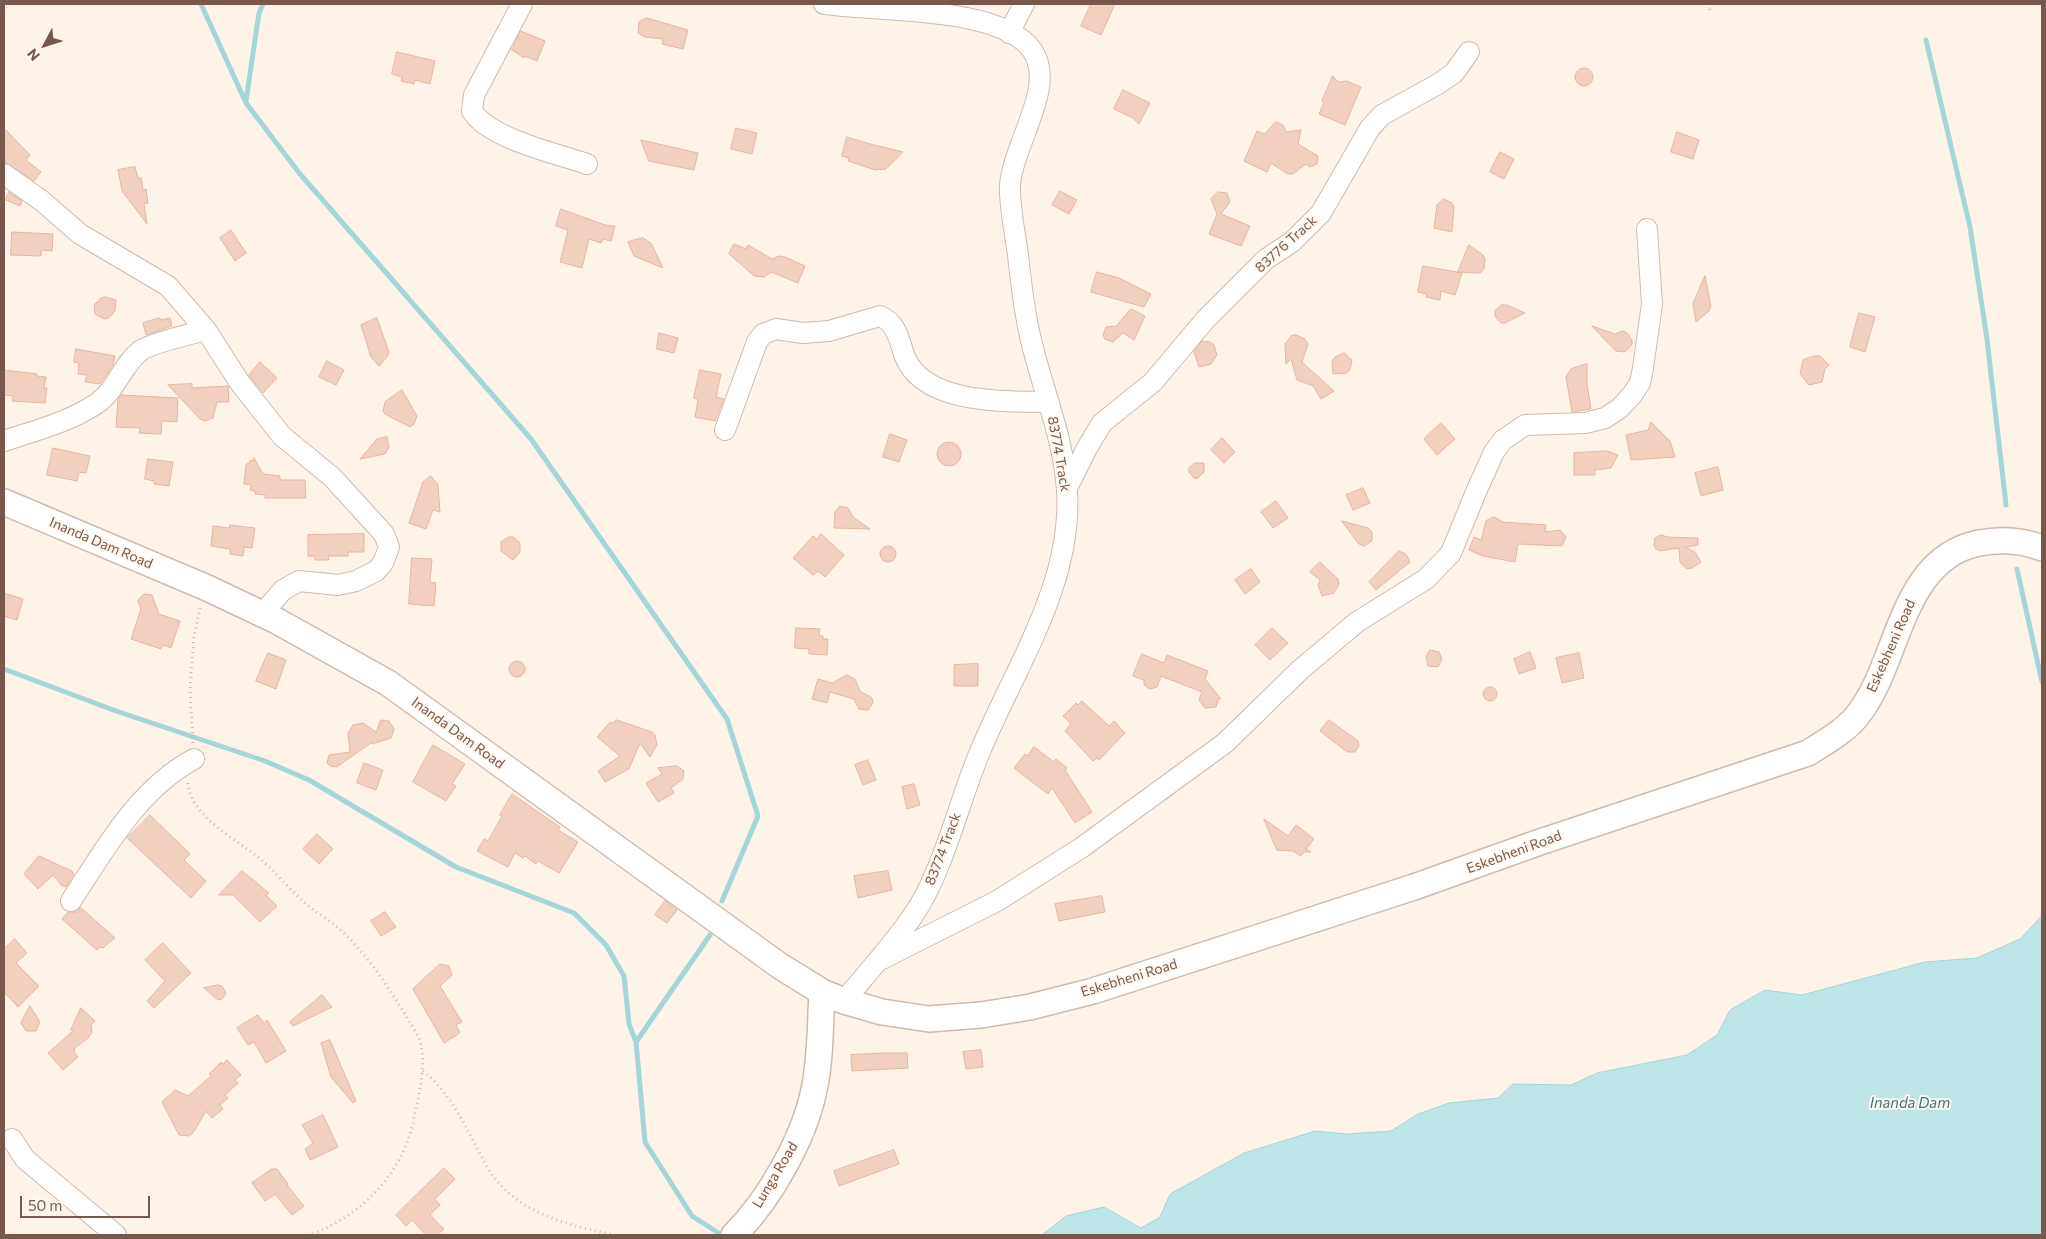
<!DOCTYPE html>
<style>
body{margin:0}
#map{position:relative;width:2046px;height:1239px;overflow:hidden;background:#fdf3e9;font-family:Commissioner,sans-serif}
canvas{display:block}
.frame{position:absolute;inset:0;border:5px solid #78584c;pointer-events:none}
.north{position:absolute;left:20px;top:20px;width:50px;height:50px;-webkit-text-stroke:4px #fff8f0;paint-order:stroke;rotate:230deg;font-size:14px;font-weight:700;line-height:20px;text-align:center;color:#78584c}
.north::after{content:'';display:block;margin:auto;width:18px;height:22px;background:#78584c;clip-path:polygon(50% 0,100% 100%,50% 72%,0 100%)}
.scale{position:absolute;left:20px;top:1196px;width:130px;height:22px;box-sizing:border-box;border:2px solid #78584c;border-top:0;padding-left:6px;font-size:15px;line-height:18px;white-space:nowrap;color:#78584c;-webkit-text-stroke:4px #fff8f0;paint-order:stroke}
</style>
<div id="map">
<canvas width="2046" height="1239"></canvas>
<div class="frame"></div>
<div class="north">N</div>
<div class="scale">50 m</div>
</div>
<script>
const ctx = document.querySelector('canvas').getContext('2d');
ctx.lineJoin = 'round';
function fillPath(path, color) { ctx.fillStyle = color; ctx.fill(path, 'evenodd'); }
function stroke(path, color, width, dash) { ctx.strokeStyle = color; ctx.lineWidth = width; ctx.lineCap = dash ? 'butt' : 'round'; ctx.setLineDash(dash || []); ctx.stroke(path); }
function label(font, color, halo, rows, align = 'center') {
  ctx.font = font + ' Commissioner,sans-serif'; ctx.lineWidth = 4; ctx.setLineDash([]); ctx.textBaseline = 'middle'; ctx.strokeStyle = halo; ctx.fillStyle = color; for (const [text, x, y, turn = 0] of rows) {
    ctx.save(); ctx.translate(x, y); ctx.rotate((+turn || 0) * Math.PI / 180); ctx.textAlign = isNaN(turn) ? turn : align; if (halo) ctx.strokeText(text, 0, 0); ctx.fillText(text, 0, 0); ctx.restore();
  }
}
const water = new Path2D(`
 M2042,916v319h-1000l24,-19 38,-9 37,21 19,-11 10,-23 74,-41 71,-22 32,3 44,-3 27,-17 31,-11 49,-5 15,-14 58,1 26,-12 90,-18 30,-20 13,-25 35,-20 37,5 123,-33 52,-4 43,-19z`);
fillPath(water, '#bde4e7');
stroke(water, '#a3d5d9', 1);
stroke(new Path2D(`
 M201,4l45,99 54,71 231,265 196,280 31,97 -36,85
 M1926,40l44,187 17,112 19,166
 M246,101l13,-88 4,-9
 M2017,569l25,113
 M4,669l112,42 149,50 44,19 147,87 118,46 32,32 18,31 5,48 7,18
 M710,935l-74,107 9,100 47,74 28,18`), '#a3d5d9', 5);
const building = new Path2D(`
 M1091,4h24l-14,31 -20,-9z
 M647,18l41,12 -5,19 -21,-5 1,-5 -18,-2 -7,-4 1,-11z
 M521,31l24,10 -8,20 -12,-5 -1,2 -12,-8z
 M397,52l38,9 -5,23 -15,-4 -1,4 -13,-3 1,-4 -10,-3z
 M1575 77a9 9 0 1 1 18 0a9 9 0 1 1-18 0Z
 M1333,76l5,6 9,-1 14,6 -16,38 -26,-11 5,-12 -2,-1z
 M1123,90l27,13 -11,21 -6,-6 -19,-9z
 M1276,122l7,3 3,7 15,-2 -3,14 20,12 -1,8 -7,3 -4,-3 -13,10h-5l-17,-11 -4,9 -23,-11 13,-30 7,3z
 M4,128l26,27 -4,5 15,12 -7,9 -30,-19z
 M736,128l21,5 -5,21 -21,-5z
 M1677,132l22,8 -6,19 -22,-7z
 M847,137l23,7 33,8 -17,17 -11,1 -27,-9 1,-3 -7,-2z
 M641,140l57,13 -4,17 -45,-9z
 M1500,152l14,7 -10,20 -14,-7z
 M135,167l3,11h3l2,12 3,-1 2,14 -4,1 3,20 -25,-33 -4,-21z
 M1060,191l17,9 -8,14 -17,-9z
 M9,192l13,9 -2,5 -14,-6z
 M1218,192l9,1 3,9 -9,12 29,12 -9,20 -32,-12 8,-20 -6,-15z
 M1444,199l8,4 2,4 -2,25 -18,-4 3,-23z
 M561,209l44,16 10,1 -4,15 -8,-2 -2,4 -12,-4 -7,29 -22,-6 8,-32 -12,-4z
 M231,230l15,23 -11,8 -15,-23z
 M12,232l41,2 -1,17 -11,-1v6l-30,-1z
 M643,238l8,5 12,25 -29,-12 -6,-14z
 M734,244l12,5 2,-4 24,14 7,-3 6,1 20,9 -7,17 -27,-11 -7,5 -10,-1 -25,-22z
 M1469,245l14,10 2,4 -1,10 -4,4 -22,-1z
 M1423,266l39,7 -7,22 -14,-4 -1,9 -14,-3 1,-3 -9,-2z
 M1097,272l22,6 32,16 -7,13 -53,-15z
 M1705,276l6,30 -2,5 -13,11 -3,-18z
 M106,297l10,3 -1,11 -6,7 -5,1 -9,-5 -1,-9 7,-7z
 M1502,305h5l18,8 -20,10h-4l-6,-7v-5z
 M1131,309l14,7 -11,24 -11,-7 -10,9 -8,-3 -2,-4 3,-8 10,-1z
 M1859,313l16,4 -10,35 -15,-5z
 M160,318l1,2 9,-2 2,8 -26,9 -3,-12z
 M377,318l12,34 -2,5 -8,9 -8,-9 -10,-32z
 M1592,326l23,8 8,-3 4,2 5,7v5l-7,7 -9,-1z
 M659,333l19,5 -4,15 -17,-4z
 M1296,335l9,4 3,5 -6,18 32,29 -13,8 -8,-13 -16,-6 -6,-21 -5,5 -1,-20 6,-8z
 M1202,341l8,1 4,3 3,10 -6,9 -12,3 -5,-15z
 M76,349l39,7 -2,9 -13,19 -15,-2 2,-7 -9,-1 1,-11 -5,-1z
 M1344,353l8,7 -2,10 -4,3 -13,1 -1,-13 3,-4z
 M1815,356h5l9,9 -4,4 -3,13 -13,3 -9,-11 3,-14z
 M327,361l17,9 -8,15 -17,-8z
 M260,362l17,16 -14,15 -14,-18z
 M1587,364v20l4,25 -19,3 -6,-35 5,-8z
 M4,370l33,4v2l9,1 -2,11h3l-2,15 -33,-2 1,-5 -9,-1z
 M700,370l21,4 -5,23 8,2 -9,22 -20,-4 3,-17 -4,-2z
 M192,384v4l36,-2 1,16h-12l-4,16 -8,3 -5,-2 -32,-34z
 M402,390l15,26 -3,8 -4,3 -25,-13 -2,-3 2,-9z
 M121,395l57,3 -1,24 -15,-1 -1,13 -22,-1 1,-5 -24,-1 2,-27z
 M1651,422l19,19 5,16 -44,3 -5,-25 22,-5z
 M1441,423l14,16 -18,16 -13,-16z
 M890,434l17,6 -8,22 -16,-5z
 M387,437l2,10 -4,7 -25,5 17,-20z
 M1222,438l13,14 -11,11 -13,-13z
 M937 454a12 12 0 1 1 24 0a12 12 0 1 1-24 0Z
 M53,448l37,8 -4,17 -7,-1 -2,9 -30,-6z
 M1607,451l11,4 -7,13 -16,2v5h-21v-22z
 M254,458l9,16 17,2v4h25l1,18h-41v-3l-10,-1v-3l-5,-1 1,-5 -7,-1 2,-19 5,-5 3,1z
 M148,459l25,3 -4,24 -15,-2v-3l-9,-2z
 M1195,463h9v9l-6,6h-4l-5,-6v-4z
 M1718,467l5,23 -22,6 -6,-23z
 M431,476l7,9 2,27 -7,-2 -7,19 -17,-6 14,-41z
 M1363,488l7,15 -17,7 -7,-15z
 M1276,501l12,17 -15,10 -12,-16z
 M840,506l8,2 5,9 17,12 -36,-1 1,-16z
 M1494,517l9,5 43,3 -1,7 15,-2 6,7 -4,9 -44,-2 -3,18 -32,-6 -14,-6 5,-13 7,3 5,-19z
 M1342,521l26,7 4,4v9l-8,5 -5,-2z
 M230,525l25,3 -3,20 -8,-1 -1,9 -13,-2v-5l-19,-3 2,-20 16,2z
 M364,534v18h-16v4h-20l1,4h-14v-4h-7v-21z
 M821,534l23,21 -19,22 -7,-6 -5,4 -20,-17 20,-22 4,3z
 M1662,535l5,2 31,1v7l-13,2 10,5 6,10 -9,6 -5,1 -7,-7 -1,-14 -19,3 -4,-2 -2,-3 1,-8z
 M509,537h4l7,6v9l-7,8 -12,-9v-9z
 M880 554a8 8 0 1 1 16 0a8 8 0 1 1-16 0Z
 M1399,551l7,3 4,8 -34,28 -7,-8z
 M412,558l20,1 -2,23 6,1 -2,23 -25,-2z
 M1320,562l18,17 1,5 -5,9 -12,3 -4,-11 2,-5 -10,-8z
 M1251,569l9,13 -15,12 -10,-14z
 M4,593l19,6 -6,21 -13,-4z
 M144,594l8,1 7,19 21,7 -9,27 -8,-3 -2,4 -30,-10 10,-30 -3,-8z
 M796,628l24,1 -1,6 4,1v3h5l-1,16 -18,-1v-5l-14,-1z
 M1272,628l16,15 -18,17 -15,-15z
 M1430,650l9,2 3,7 -4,8 -10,-1 -2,-8z
 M1530,652l6,16 -17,6 -5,-15z
 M268,653l18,7 -10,29 -20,-8z
 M1579,653l5,25 -22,5 -6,-25z
 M1142,654l22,9 3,-8 41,16 -3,8 16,20 -2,-1 -3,9 -11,1 -6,-8 3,-8 -41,-16 -4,11 -7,2 -6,-4v-5l-11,-4z
 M509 669a8 8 0 1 1 16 0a8 8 0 1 1-16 0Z
 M978,664v22h-24v-21z
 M847,675l8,4 5,12 12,7 1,5 -5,7 -9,-1 -5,-10 -24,-7 -3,11 -15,-4 6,-20 14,4z
 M1483 694a7 7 0 1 1 14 0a7 7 0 1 1-14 0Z
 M1082,701l27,25 5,-5 11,12 -26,27 -2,-2 -4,3 -28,-30 6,-7 -8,-8 13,-13 2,2z
 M381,720l8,1 5,8 -3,9 -19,6v-2l-35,25 -7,-1 -3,-3 2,-8 21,-3 -2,-19 5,-8 10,-2 13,9z
 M617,720l35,12 3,3 2,10 -7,12 -10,-14 -11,26 -24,13 -7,-11 22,-15 -23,-19 13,-15 2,1z
 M1329,720l29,21 1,5 -4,6h-8l-27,-21z
 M433,745l32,19 -13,20 4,2 -10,15 -33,-19z
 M1034,747l20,15 2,-3 11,9 -2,2 27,42 -17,11 -23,-35 -4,6 -34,-26 11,-14 2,2z
 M868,760l8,20 -13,5 -8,-20z
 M364,763l19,7 -7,20 -19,-7z
 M677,766l7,5 -1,8 -12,9 3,5 -16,9 -12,-19 16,-9 -4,-6z
 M914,784l6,21 -13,4 -5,-22z
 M512,794l48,33 -2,3 20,12 -19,31 -21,-12 -2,3 -11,-8 -2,2 -8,-5 -7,14 -31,-16 7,-12 4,2 14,-25 -2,-1z
 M150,815l40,39 -6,6 22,21 -15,17 -64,-60z
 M1264,819l24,17 8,-11 18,14 -8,10 5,3h-7l-3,4 -8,-5 -16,-1z
 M317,834l16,15 -14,15 -16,-15z
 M39,856l33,15 2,3 -8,13 -5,-2 -8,-10 -15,14 -14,-15z
 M242,871l27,22 -3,2 11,11 -17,16 -27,-27h-14z
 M888,871l4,19 -34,8 -4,-22z
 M1102,896l3,16 -46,9 -4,-17z
 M665,901l12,9 -10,13 -12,-8z
 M81,908l34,30 -12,10 -4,-1 -2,3 -35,-31 6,-7h8z
 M385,912l11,15 -15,9 -10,-15z
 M15,939l12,14 -11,10 23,23 -21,21 -14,-15v-43z
 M163,943l28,30 -37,35 -7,-7 18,-20 -20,-21z
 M440,964l9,2 3,9 -12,11 22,36 -6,3 4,8 -16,10 -31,-54z
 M218,985l4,1 4,7 -4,6 -4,1 -14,-12z
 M322,995l10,12 -39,19 -3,-4z
 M30,1006l10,16 -4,9h-10l-5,-8z
 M81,1008l14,13 -4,4 1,7 -3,5 -14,11 -1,4 4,5 -15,13 -15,-17 26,-23h-3z
 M258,1015l6,8 3,-3 19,31 -20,12 -12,-21 -6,3 -11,-17z
 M330,1040l26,61 -3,2 -22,-26 -10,-34z
 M981,1050l2,17 -17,2 -3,-17z
 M884,1053h23l1,15 -56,3 -1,-16z
 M227,1060l14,15 -6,5 3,3 -13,12 3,3 -8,7 3,4 -11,9 -6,-7 -13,22 -4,3 -10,-1 -17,-33 13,-12 13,6 23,-20 -2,-2 12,-12 2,2z
 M323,1115l15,32 -28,13 -5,-11 8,-6 -11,-18z
 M894,1150l5,14 -60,22 -5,-15z
 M444,1168l11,11 -20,20 5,6 -10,10 14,14 -7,6h-11l-14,-15 -6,6 -10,-11z
 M272,1169h5l11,15 -1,1 17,21 -12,9 -17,-21 -10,7 -13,-18z`);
fillPath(building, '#f2d0c0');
stroke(building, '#e5b5a1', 1);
const minor = new Path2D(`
 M522,4l-48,91 -2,16c18,28 83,42 115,53
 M824,4c50,8 176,1 208,46 27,38 -25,101 -22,143 1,21 5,41 8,62 3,28 6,57 13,85 12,51 33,99 36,151 6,96 -56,182 -90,268 -19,47 -35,114 -63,155 -21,31 -47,59 -70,87
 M1009,33l15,-29
 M4,174l38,27 38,33 88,52 38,44 34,53 42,53 50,41 52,57 5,13 -6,16 -7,8 -20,10 -18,4 -39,-4 -16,9 -21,24
 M725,430l32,-88 6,-8 13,-5 27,4 26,-2 51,-15c18,8 19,25 25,41 20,48 100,44 143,45
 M4,441c30,-10 65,-19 92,-37 20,-13 26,-39 44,-53 11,-8 51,-17 66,-21
 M1067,488l20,-40 15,-25 51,-41 52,-62 61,-61 26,-17 29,-29 49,-85 12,-13 56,-31 16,-11 15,-21
 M71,901c34,-52 67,-112 123,-142
 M880,960l117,-59 84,-53 144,-105 75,-73 57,-48 69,-43 25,-26 25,-61 18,-40 9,-12 22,-15 60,-2 20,-5 15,-10 12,-13 8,-12 3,-15 9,-64 -5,-75
 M12,1139l13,20 91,76`);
const tertiary = new Path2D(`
 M4,502l201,85 72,34 111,62 392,283 42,26 22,9 38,11 47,7 52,-4 49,-8 63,-16 321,-104 126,-45 268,-89c17,-11 36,-21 49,-37 43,-53 42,-157 122,-173 21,-4 43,-3 63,5
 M734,1235c35,-35 70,-96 80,-145 7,-32 6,-66 8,-98`);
stroke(minor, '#cfbaae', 22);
stroke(tertiary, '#cfbaae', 28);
stroke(new Path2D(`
 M1708,4l2,6
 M193,743l-3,-54 4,-53 6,-28
 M188,783c2,33 48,56 71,75 15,12 28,29 43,42 10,10 22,17 33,25 30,26 54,62 74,96 3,6 9,13 11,20 7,27 -2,55 -7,82 -12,53 -53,93 -103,112
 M423,1071c31,25 44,60 63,94 26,47 82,61 130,70`), '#d8b3a3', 3, [1, 4]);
stroke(minor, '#fff', 20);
stroke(tertiary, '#fff', 25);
label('14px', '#78584c', '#fff8f0', [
 ["83776 Track",1286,244,-42],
 ["83774 Track",1059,454,80],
 ["Inanda Dam Road",101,543,23],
 ["Eskebheni Road",1891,646,-66],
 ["Inanda Dam Road",458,733,36],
 ["83774 Track",943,849,-69],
 ["Eskebheni Road",1514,852,-20],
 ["Eskebheni Road",1129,978,-17],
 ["Lunga Road",775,1175,-59]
]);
label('italic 15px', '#3f777c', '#fff8f0', [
 ["Inanda Dam",1910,1103]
]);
</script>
